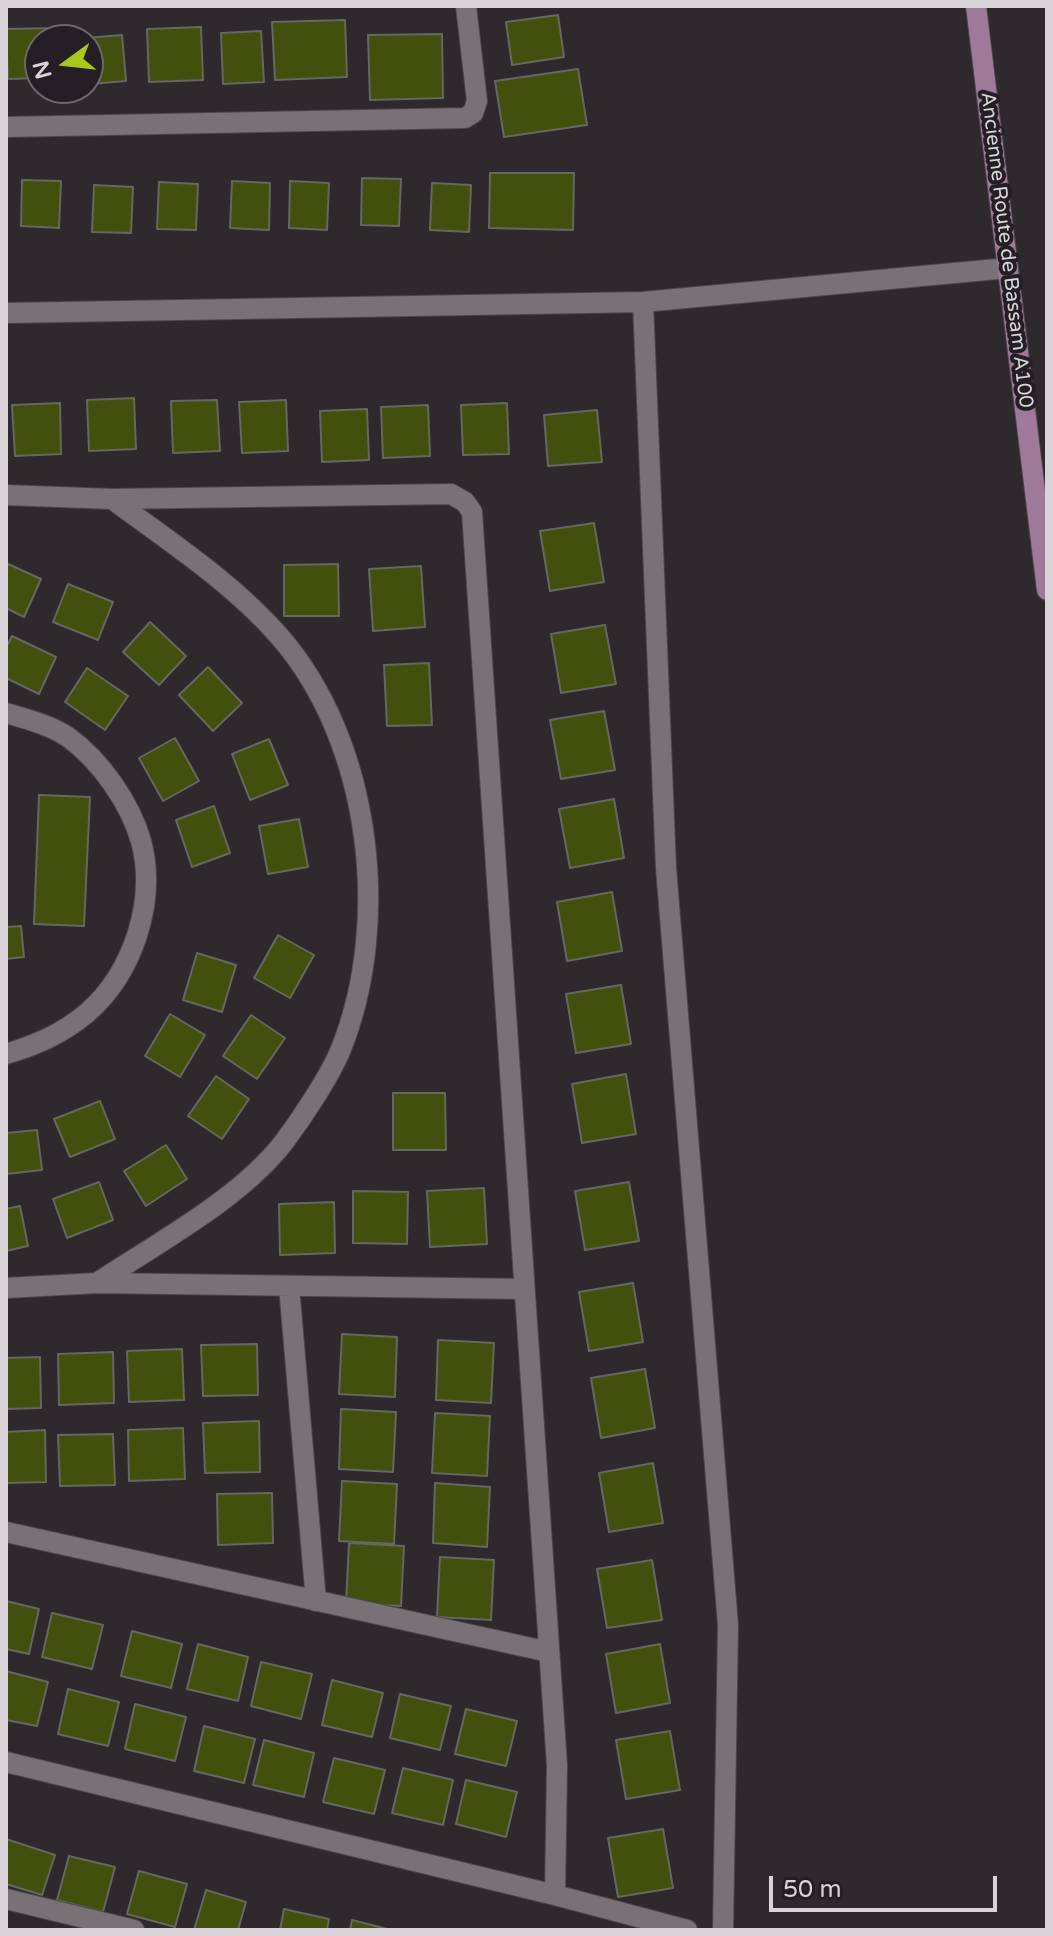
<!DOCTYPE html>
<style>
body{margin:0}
#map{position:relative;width:1053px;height:1936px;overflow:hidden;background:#2e292d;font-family:"Varela Round",sans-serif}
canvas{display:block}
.frame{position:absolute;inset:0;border:8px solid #d7d3d7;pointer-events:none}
.north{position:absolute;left:24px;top:24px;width:80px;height:80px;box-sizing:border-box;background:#241f24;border:2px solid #6c676c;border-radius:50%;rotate:255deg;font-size:22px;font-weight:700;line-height:32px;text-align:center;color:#d7d3d7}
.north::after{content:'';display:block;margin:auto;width:28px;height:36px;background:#a9c71b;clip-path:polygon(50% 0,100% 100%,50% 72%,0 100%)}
.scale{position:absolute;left:769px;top:1876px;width:228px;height:36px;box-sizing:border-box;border:4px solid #d7d3d7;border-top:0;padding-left:10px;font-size:24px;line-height:28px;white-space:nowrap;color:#d7d3d7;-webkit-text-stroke:6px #241f24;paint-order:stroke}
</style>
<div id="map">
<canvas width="1053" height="1936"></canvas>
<div class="frame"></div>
<div class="north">N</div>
<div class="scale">50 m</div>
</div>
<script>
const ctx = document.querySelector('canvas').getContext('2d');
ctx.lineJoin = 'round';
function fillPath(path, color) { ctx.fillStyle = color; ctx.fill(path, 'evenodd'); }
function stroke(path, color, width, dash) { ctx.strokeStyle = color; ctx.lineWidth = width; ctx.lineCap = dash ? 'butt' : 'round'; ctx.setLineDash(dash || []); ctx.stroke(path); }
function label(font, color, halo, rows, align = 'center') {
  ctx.font = font + ' "Varela Round",sans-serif'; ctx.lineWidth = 8; ctx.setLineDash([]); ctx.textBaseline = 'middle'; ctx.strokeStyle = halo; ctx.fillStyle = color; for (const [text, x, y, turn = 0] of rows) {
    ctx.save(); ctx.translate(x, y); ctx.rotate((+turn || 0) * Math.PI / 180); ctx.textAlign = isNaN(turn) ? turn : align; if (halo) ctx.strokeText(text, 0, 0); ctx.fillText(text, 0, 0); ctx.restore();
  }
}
const building = new Path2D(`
 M558,15l6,42 -52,8 -6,-43z
 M345,20l2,57 -72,3 -3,-58z
 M201,27l2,53 -54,2 -2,-53z
 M59,28v12h-19v38l-32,1 -2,-50z
 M261,31l3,51 -41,2 -2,-51z
 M442,34l1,64 -73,2 -2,-65z
 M122,35l4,46 -36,3 -4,-46z
 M578,69l9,56 -83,12 -9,-56z
 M490,173h84l-1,57 -84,-2z
 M362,178l39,1 -2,47 -38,-1z
 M22,180l39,1 -2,47 -38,-2z
 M232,181l38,2 -1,47 -39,-2z
 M290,181l39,2 -2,47 -38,-2z
 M159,182l39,2 -2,46 -39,-1z
 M432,183l39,2 -2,47 -39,-2z
 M94,185l39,2 -2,46 -39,-1z
 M134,398l2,51 -47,2 -2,-51z
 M217,400l3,51 -47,2 -2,-52z
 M286,400l2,51 -46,2 -3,-51z
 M60,403l1,51 -46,2 -3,-51z
 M507,403l2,51 -46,1 -2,-50z
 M428,405l2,51 -47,2 -2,-51z
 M367,409l2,51 -47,2 -2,-51z
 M597,410l5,52 -54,4 -4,-51z
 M594,523l10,59 -54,9 -10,-60z
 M6,563l35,16 -17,38 -18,-9z
 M338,564l1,52h-55v-51z
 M421,566l4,61 -52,4 -4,-62z
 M68,584l45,18 -15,38 -45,-18z
 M150,622l36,34 -27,29 -36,-33z
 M605,625l11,59 -55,9 -10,-59z
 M12,636l44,21 -17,37 -33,-16v-30z
 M429,663l3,62 -45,1 -3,-61z
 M208,667l34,36 -29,28 -34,-36z
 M87,668l41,28 -23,34 -40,-28z
 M604,711l11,59 -54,9 -11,-59z
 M175,738l24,43 -36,20 -24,-43z
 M269,739l19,46 -38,15 -18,-46z
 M39,795l51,2 -6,129 -50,-2z
 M614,799l10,59 -54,10 -11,-59z
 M214,806l16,47 -38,14 -16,-47z
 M299,819l9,48 -40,7 -9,-48z
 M612,892l10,59 -55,10 -10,-59z
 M21,926l3,31 -18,2v-32z
 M278,935l36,20 -24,43 -36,-20z
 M197,953l39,12 -14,47 -39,-12z
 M621,985l10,59 -55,9 -10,-59z
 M170,1014l35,21 -25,42 -35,-21z
 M251,1015l34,23 -28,41 -34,-23z
 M626,1074l10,60 -54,9 -10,-59z
 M216,1076l33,23 -27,40 -34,-23z
 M393,1093h52l1,57h-53z
 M100,1101l15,38 -45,18 -16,-38z
 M37,1130l5,40 -36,4v-41z
 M166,1145l21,34 -41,27 -22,-35z
 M99,1182l14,38 -46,18 -14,-39z
 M629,1182l10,59 -54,9 -10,-59z
 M484,1188l3,56 -57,3 -3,-56z
 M353,1191l55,1 -1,52 -54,-1z
 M334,1202l1,51 -55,2 -1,-51z
 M20,1206l8,40 -22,5v-42z
 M633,1283l10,59 -54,9 -10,-59z
 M342,1334l55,3 -2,60 -56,-3z
 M438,1340l56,3 -3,60 -55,-3z
 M257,1344l1,51 -55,1 -2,-51z
 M182,1349l2,51 -55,2 -2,-51z
 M113,1352l1,51 -55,2 -1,-51z
 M40,1357l1,51 -35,1v-51z
 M645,1369l10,59 -54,10 -10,-60z
 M341,1409l55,3 -3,60 -54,-3z
 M435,1413l55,3 -3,60 -55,-3z
 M259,1421l1,51 -55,1 -2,-50z
 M183,1428l2,51 -56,2 -1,-51z
 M45,1430l1,52 -40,1v-51z
 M113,1434l2,51 -55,1 -2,-51z
 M653,1463l10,60 -54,9 -10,-59z
 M342,1481l55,3 -3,60 -55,-3z
 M435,1483l55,4 -3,60 -54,-4z
 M272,1493l1,50 -55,2 -1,-51z
 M349,1543l55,3 -3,60 -55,-3z
 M440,1557l54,3 -3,60 -54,-3z
 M652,1560l10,60 -55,8 -10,-59z
 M6,1601l33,8 -10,45 -23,-5z
 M52,1613l51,12 -11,44 -50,-12z
 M132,1631l50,13 -11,44 -50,-12z
 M198,1644l50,13 -10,44 -51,-12z
 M660,1644l10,59 -54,10 -10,-59z
 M261,1662l51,12 -11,45 -50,-13z
 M6,1671l42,11 -11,44 -31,-6z
 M332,1680l51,13 -11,44 -50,-12z
 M68,1689l51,13 -11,44 -50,-12z
 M400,1694l51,12 -11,44 -50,-12z
 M135,1704l51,13 -11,44 -50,-12z
 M466,1709l51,12 -11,45 -51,-12z
 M204,1726l51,13 -11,44 -50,-12z
 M670,1731l10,59 -54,9 -10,-59z
 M264,1740l50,13 -10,44 -51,-12z
 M334,1758l51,12 -11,44 -51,-12z
 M403,1768l50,12 -10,45 -51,-12z
 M466,1780l51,12 -11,45 -50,-13z
 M663,1829l10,59 -55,9 -10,-59z
 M6,1839l49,16 -13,40 -36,-11z
 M69,1856l46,11 -12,45 -46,-12z
 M139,1871l48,13 -12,43 -48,-13z
 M206,1890l40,12 -8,28h-44z
 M284,1909l45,10 -2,11h-47z
 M352,1920l39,10h-41z`);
fillPath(building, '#43500d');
stroke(building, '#656760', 2);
const street = new Path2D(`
 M6,127l459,-9 8,-5 4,-12 -11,-95
 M643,302l23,566 62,757 -5,305
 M6,313l637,-11 365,-34
 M6,495l106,4 339,-5 14,8 7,10 85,1253 -2,130
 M6,713c21,6 44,12 62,24 33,24 62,66 73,104 16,60 -8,132 -54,172 -25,21 -51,32 -81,41
 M97,1283c60,-40 143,-84 187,-141 18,-24 46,-66 57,-93 51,-128 30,-307 -61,-412 -47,-54 -110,-95 -168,-138
 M289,1286l27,315
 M6,1288l91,-5 427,6
 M6,1532l543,120
 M6,1762l549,133 132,35
 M6,1899l128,31`);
const secondary = new Path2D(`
 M976,6l71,584`);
stroke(street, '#4c474c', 22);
stroke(secondary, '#4c474c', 22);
stroke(street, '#787277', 20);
stroke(secondary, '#9e799a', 20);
label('20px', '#d7d3d7', '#241f24', [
 ["Ancienne Route de Bassam A100",1006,250,83]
]);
</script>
